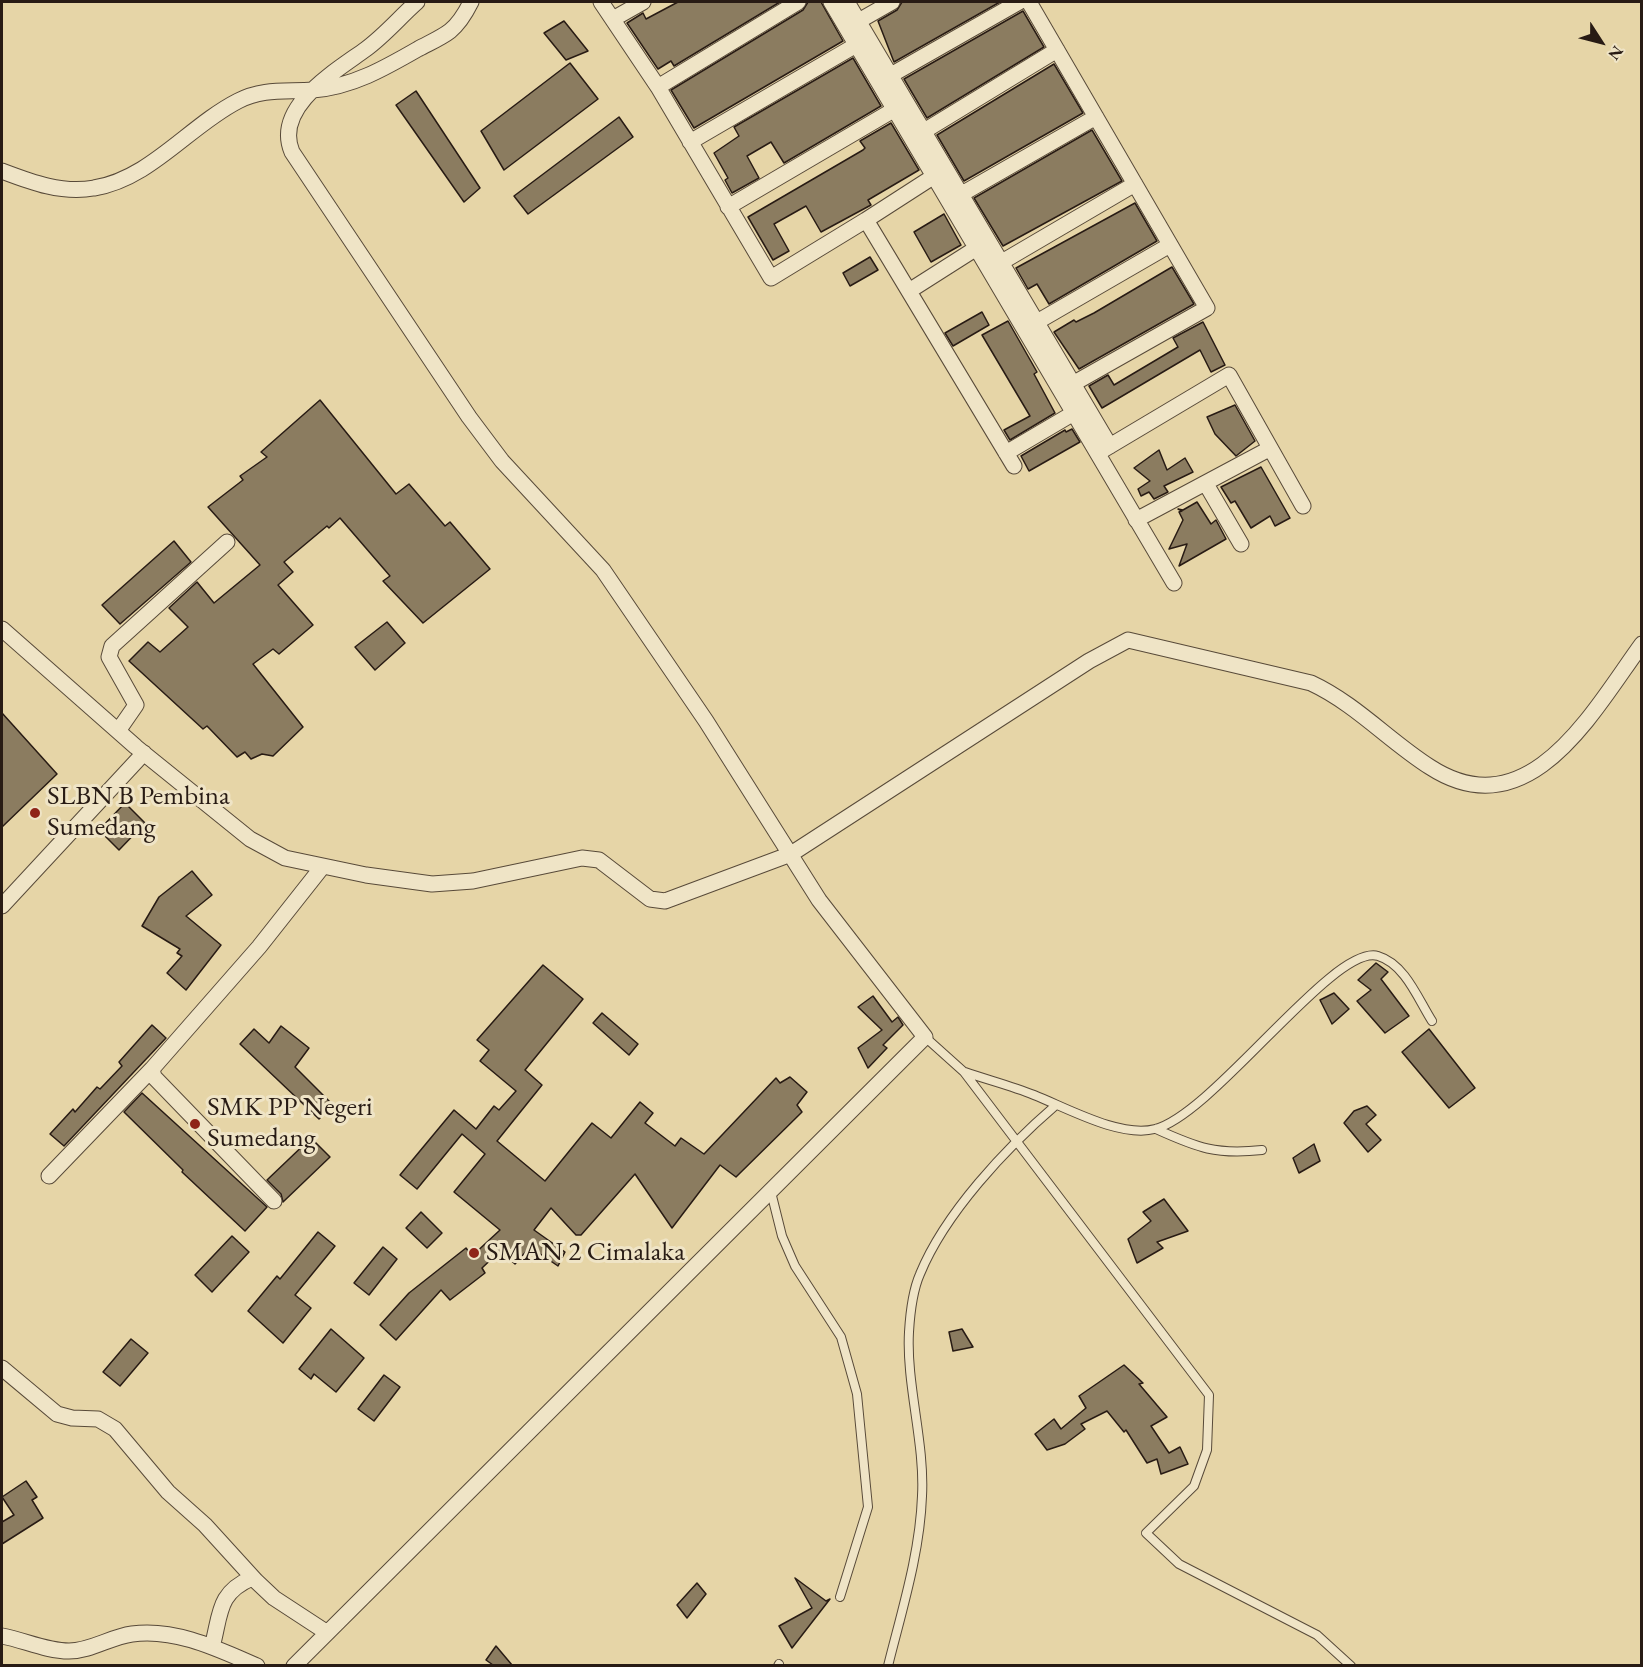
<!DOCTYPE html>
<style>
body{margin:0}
#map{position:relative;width:1643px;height:1667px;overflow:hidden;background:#e6d5a7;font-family:"EB Garamond",serif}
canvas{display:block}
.frame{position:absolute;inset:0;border:3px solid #281b14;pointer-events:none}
.north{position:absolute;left:1571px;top:12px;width:60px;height:60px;-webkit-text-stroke:4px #efe4c6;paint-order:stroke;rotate:126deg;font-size:16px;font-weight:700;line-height:24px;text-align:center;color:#281b14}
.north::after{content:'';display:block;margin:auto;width:21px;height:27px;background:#281b14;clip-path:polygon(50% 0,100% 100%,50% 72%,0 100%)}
</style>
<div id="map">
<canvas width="1643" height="1667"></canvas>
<div class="frame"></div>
<div class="north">N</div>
</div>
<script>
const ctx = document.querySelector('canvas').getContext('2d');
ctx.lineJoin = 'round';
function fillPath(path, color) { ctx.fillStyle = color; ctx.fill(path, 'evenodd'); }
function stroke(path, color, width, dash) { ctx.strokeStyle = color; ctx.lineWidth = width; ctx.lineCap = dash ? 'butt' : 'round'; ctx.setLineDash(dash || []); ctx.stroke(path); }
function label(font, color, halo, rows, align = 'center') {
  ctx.font = font + ' "EB Garamond",serif'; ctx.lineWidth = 6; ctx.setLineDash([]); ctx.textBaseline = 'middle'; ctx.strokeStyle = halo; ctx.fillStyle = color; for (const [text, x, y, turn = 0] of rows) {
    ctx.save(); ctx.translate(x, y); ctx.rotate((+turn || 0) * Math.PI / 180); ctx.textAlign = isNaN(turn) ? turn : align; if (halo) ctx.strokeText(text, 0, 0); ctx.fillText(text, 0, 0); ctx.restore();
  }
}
const building = new Path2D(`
 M678,2h102l-106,64 -3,-5 -13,8 -31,-46 16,-10 3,6z
 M808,2h13l22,39 -149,87 -23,-38 132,-80z
 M902,2h98l-106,60 -16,-41 19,-11z
 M1023,11l21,36 -117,71 -23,-39z
 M564,21l24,30 -22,9 -22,-27z
 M853,58l28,48 -97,57 -13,-21 -24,14 12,22 -27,15 -7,-13 3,-2 -14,-25 25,-17 -5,-9z
 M570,63l28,36 -94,71 -23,-39z
 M1054,64l29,49 -119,68 -27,-46z
 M416,91l64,97 -16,14 -68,-97z
 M619,117l14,20 -105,77 -14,-18z
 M891,123l28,47 -51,30 3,5 -50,27 -15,-26 -32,18 15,27 -16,9 -25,-43 115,-67 2,-2 -5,-7z
 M1092,130l30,51 -119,65 -29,-48z
 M1135,203l22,38 -108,63 -12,-20 -9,5 -12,-21z
 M944,214l17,31 -30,17 -17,-30z
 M870,257l8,13 -28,16 -7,-13z
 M1172,267l22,37 -115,65 -25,-37 20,-12 2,2 18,-9z
 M982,312l7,13 -36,21 -8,-13z
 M1008,321l29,51 -3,2 21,39 -45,27 -6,-10 26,-14 -48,-81z
 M1203,322l22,43 -14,7 -11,-22 -98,58 -13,-22 19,-11 6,10 64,-38 -5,-9z
 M320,400l76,94 13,-10 36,42 5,-4 40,47 -67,54 -40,-42 7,-5 -50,-58 -11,10 -2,-2 -43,36 9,10 -15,13 35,40 -34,29 -6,-5 -20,15 50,63 -30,29 -11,-2 -11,5 -6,-7 -8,5 -30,-31 -4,3 -74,-68 19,-19 12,10 28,-25 -19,-19 28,-26 17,21 46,-38 -52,-58 35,-27 -3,-4 27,-19 -6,-5z
 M1235,405l20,36 -19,15 -21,-22 -8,-17z
 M1072,429l8,13 -51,29 -8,-15 44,-26 1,2z
 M1159,450l8,20 18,-12 8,14 -29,14 4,6 -14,7 -5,-7 -8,4 -3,-7 12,-8 -16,-13z
 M1261,467l29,51 -15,8 -5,-10 -19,12 -16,-27 -4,2 -10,-16z
 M1197,502l14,22 5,-4 10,19 -47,27 8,-22 -18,5 14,-29 -4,-8 3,-1 -4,-2 5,1z
 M174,541l17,21 -71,62 -18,-19z
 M387,622l18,21 -30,27 -20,-23z
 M2,713l55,61 -55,53z
 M125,803l20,20 -26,27 -20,-20z
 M192,871l20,24 -26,21 35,29 -35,45 -19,-17 15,-17 -5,-3 3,-4 -38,-23 17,-29z
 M1376,963l12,9 -7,7 28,37 -24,17 -28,-32 14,-11 -13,-10z
 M543,965l40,34 -58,71 17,15 -45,56 48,40 47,-58 19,15 29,-36 13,11 -8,10 30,23 6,-8 23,16 72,-76 4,5 10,-6 17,15 -10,13 5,7 -66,65 -16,-12 -48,63 -37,-54 -54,61h-5l-25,-27 -17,22 31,22 -7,14 -28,-19 -15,17 -15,-13 -18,17 3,5 -35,27 -9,-10 -45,50 -16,-15 29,-32 57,-45 6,8 28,-26 -46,-38 31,-38 -23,-20 -45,55 -17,-14 54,-65 22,19 18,-23 5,4 17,-19 -36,-30 9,-11 -12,-10z
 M1334,993l15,16 -17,15 -12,-24z
 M873,996l19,26 6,-5 5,8 -20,20 4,3 -19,20 -10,-20 24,-18 -24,-23z
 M602,1013l36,31 -9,11 -36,-32z
 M152,1025l14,13 -102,108 -14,-12 23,-25 2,3 22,-25 3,2 22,-23 -3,-4z
 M281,1026l28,22 -14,19 38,38 -14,14 -79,-75 14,-15 15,14z
 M1429,1029l46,59 -26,20 -47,-56z
 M142,1093l125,114 -22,24 -63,-59 1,-2 -59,-58z
 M1367,1106l9,9 -10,9 15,16 -13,12 -24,-29 10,-12z
 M311,1138l19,19 -47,45 -2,-8 -14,-14z
 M1314,1144l6,17 -21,12 -6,-15z
 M1164,1199l24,32 -31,11 6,6 -26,15 -9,-24 23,-18 -8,-9z
 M421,1212l21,21 -15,15 -21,-20z
 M318,1232l17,14 -40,49 16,13 -28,35 -35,-32 29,-35 3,3z
 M232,1236l17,16 -37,40 -17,-17z
 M383,1247l14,12 -28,36 -15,-12z
 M331,1329l33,29 -28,34 -22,-18 -3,5 -12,-10z
 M962,1329l11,18 -20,4 -4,-19z
 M131,1339l17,14 -28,33 -17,-14z
 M1124,1365l19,18 -4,1 28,33 -16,9 18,27 11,-6 8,17 -27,10 -4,-15 -10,4 -21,-33 -2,2 -17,-21 -26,13 4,5 -20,15 -18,6 -12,-16 19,-15 7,10 25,-21 -7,-12z
 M384,1375l16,12 -26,34 -16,-12z
 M26,1481l11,16 -5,3 11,18 -41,26v-22l12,-7 -12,-18z
 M795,1578l31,23 4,-2 -38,49 -13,-22 33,-18z
 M697,1583l9,11 -19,24 -10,-13z
 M496,1646l16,19h-19l-7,-5z`);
fillPath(building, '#8b7c60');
stroke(building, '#281b14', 1.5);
const lane = new Path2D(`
 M925,1037l39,35 245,323 -2,55 -13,36 -48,47 33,31 138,71 34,31
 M965,1072c23,8 47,14 69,23 33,13 86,43 121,34 59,-15 179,-186 223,-173 27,8 40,43 54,65
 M1156,1129c42,19 60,26 106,21
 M771,1192l11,44 13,30 46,71 16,57 11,113 -28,90
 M778,1666l1,-2
 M888,1666c14,-56 32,-113 34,-170 3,-53 -16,-112 -13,-164 1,-17 4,-42 11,-58 25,-61 86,-126 136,-169`);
const street = new Path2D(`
 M601,2l57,85 113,191 95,-58 148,246
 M831,2l343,581
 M847,2l263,444
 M1029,2l178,306 -145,82
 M613,19l30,-17
 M850,26l42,-24
 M884,79l135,-77
 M658,87l140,-85
 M916,136l141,-86
 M690,142l173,-101
 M2,171c29,11 60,23 92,17 56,-9 95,-62 144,-87 25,-13 48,-9 75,-11 39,-3 72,-22 105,-41 11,-6 23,-11 32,-18 10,-8 16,-19 21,-29
 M953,199l143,-82
 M728,207l174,-102
 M866,220l76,-49
 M995,266l140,-82
 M909,291l77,-49
 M1030,326l140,-81
 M1103,450l126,-75 74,131
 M1006,453l78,-46
 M1206,484l35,60
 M1136,520l133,-71
 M2,629l134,118 114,92 35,19 81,17 66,9 41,-3 109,-23 17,2 51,39 15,2 126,-47 298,-193 39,-21 183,43c45,21 78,58 119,84 99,64 163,-56 212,-123
 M118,731l18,-26 -27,-48 3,-11 115,-104
 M2,906l142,-153
 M49,1176l103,-107
 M274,1201l-120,-124 -2,-8 107,-122 64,-81
 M2,1368l55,46 15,4 26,1 17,10 53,63 37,33 51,56 18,17 52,34
 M2,1636c22,4 44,15 67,15 22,0 41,-14 63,-17 43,-6 86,15 125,32
 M212,1647c9,-33 5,-54 40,-69
 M294,1666l631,-629 -106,-137 -113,-179 -103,-151 -101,-109 -33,-44 -177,-265c-19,-45 44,-81 74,-103 19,-14 34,-32 51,-47`);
stroke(lane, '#584a39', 10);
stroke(street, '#584a39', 17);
stroke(lane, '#efe4c6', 8);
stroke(street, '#efe4c6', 15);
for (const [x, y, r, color] of [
 [35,813,6,"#8f2418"],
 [195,1124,6,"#8f2418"],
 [474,1253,6,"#8f2418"]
]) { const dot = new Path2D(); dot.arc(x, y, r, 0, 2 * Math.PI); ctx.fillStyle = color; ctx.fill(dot); stroke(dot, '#efe4c6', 2); }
label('27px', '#281b14', '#efe4c6', [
 ["SLBN B Pembina",47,797],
 ["Sumedang",47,828],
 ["SMK PP Negeri",207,1108],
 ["Sumedang",207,1139],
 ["SMAN 2 Cimalaka",486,1253]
], 'left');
</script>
